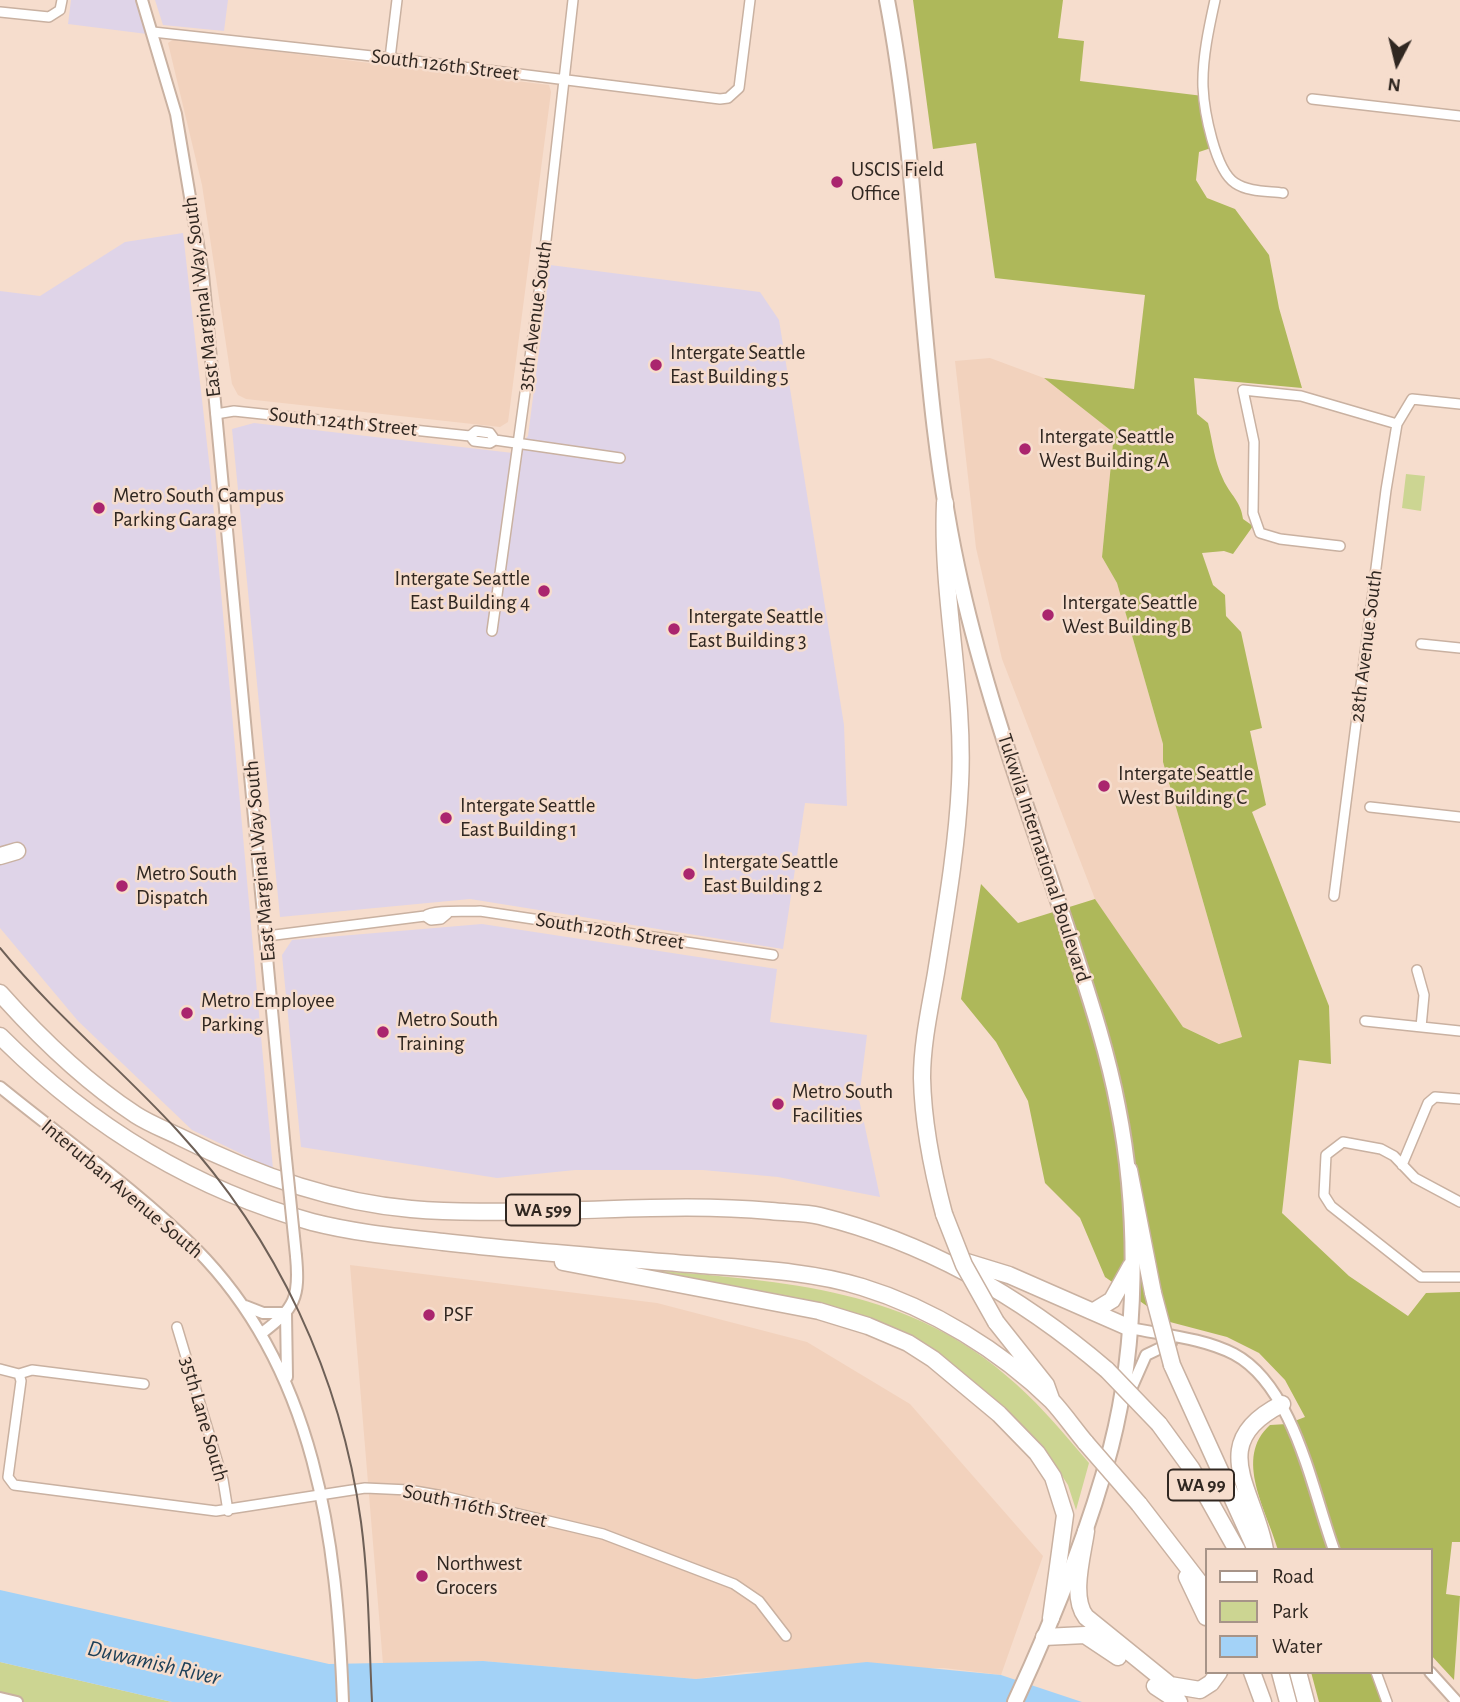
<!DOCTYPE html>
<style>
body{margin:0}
#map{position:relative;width:1460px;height:1702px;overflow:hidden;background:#f6ddcd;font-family:"Alegreya Sans",sans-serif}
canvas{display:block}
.legend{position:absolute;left:1205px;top:1548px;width:228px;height:126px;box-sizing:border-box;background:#f6ddcd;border:2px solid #a79488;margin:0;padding:9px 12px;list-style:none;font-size:21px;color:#302721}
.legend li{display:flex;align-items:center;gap:14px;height:35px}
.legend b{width:35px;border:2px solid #a79488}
.north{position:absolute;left:1362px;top:28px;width:70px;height:70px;-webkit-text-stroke:5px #f6ddcd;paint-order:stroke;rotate:187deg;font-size:19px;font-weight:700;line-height:28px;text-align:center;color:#302721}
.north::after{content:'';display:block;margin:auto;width:24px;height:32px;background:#302721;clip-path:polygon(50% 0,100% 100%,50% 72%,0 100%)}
</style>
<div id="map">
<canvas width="1460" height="1702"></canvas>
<ul class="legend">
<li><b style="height:9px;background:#fff"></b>Road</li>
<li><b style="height:19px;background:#ccd592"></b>Park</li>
<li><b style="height:19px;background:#a3d2f7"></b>Water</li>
</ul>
<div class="north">N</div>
</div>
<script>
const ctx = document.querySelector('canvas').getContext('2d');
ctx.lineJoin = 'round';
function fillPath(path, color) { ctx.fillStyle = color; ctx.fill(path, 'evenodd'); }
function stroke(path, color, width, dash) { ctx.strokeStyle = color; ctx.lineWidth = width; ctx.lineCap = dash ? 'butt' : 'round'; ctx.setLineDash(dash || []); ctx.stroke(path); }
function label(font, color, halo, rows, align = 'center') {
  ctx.font = font + ' "Alegreya Sans",sans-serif'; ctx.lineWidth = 5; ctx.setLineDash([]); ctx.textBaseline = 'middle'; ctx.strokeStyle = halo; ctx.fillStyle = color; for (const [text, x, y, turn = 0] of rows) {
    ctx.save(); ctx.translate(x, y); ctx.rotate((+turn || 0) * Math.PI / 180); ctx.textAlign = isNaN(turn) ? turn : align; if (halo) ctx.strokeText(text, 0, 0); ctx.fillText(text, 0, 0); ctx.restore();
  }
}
fillPath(new Path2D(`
 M174,39l375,46 2,7 -43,330 -8,5 -254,-28 -8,-4 -6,-11 -30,-199 -34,-142z
 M990,358l54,20 70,55 -12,124 15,26 46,161v18l79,275 -22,7 -37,-17 -88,-128 -93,-240 -26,-111 -21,-187z
 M350,1265l307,38 150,39 103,62 133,152 -42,119 -57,-7 -198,4 -50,7 -213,-18 -100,3z`), '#f2d2bd');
fillPath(new Path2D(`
 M71,0h64l12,34 -79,-10z
 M155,0h73l-4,31 -61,-6z
 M183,233l27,237 63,699 -81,-39 -114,-109 -78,-93v-637l40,5 85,-54z
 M550,265l210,27 19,28 65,405 3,81 -42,-3 -22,146 -313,-50 -190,18 -48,-488 22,-6 259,30 15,-17z
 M482,924l295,45 -7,53 97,13 -8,64 21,98 -102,-20 -75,-7h-128l-78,8 -196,-31 -19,-192 10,-15z`), '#dfd4e8');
fillPath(new Path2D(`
 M1406,474l19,2 -4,35 -19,-3z
 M651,1270c135,12 259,17 365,114 27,24 49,51 73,79l-13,47 -8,-25 -26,-40 -47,-43 -69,-54z
 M0,1662l172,40h-172z`), '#ccd592');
fillPath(new Path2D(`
 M913,0h150l-5,38 26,3 -4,40 123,15 11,51 -15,5 -3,28 11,18 28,11 34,46 10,53 23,80 -108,-10 3,36 11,9c5,20 6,37 15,56 7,16 18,22 20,40l10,7 -20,28 -9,-3 -22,2 11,32 12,10 1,21 15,16 21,96 -12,3 16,74 -14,7 77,194 2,58 -32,-4 -17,153 67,63 59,40 18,-23 34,-1v250h-8l-6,52 14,2 -6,84 -24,-26v-104h-152c-11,-39 -45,-92 -8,-125l17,-1 18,-7 -20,-37 -26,-27 -32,-16 -57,-15 -65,-45 -25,-59 -35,-35 -17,-82 -32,-59 -35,-43 20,-115 37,39 77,-24 88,128 36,17 23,-7 -79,-275v-18l-46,-161 -15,-26 12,-124 -70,-55 90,11 11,-94 -150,-17 -19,-135 -43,6z
 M1311,1672h61l11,30h-64z`), '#aeb85a');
fillPath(new Path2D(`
 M0,1590l329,74 154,-3 213,18 171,-17 134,13 81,27h-910l-172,-40z`), '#a3d2f7');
const minor = new Path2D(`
 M1215,0c-6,27 -13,59 -12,87 1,24 12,83 32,96 13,9 33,8 48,10
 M0,12l49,5 11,-7 2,-10
 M153,32l237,26 330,41 8,-1 11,-10 11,-88
 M390,58l7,-58
 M1312,99l148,17
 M216,414l18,-3 236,25 4,5 16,2 5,-3 125,18
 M470,436l6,-5 14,2 5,7
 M1340,546l-60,-7 -20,-6 -7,-20 1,-71 -11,-52 58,6 96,28
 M492,631l53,-382 28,-249
 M1421,644l39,4
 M1370,807l90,10
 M1334,896l52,-406 11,-66 15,-25 48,5
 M425,916l6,4 10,-1 6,-5
 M267,936l158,-20c9,-7 41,-4 55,-5l293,44
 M1417,970l7,25 -3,32
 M1365,1021l95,10
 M1402,1165l26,-62 7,-6 25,2
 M1460,1202l-45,-24 -21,-22 -13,-7 -38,-7 -17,13 -2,40 7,11 90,71h39
 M177,1327l46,153 5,31
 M0,1369l19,5 13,-4 112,14
 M19,1374l2,7 -13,96 6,8 202,26 149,-23 44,2 34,6 160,38 131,50 25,17 27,35
 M1376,1672l11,30`);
const tertiary = new Path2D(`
 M142,0l34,114 27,160 82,875
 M0,1087c65,53 137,103 196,162 120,121 141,291 147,453
 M245,1306l18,7h23
 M286,1313l1,64
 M1130,1328c34,7 73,10 104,26 60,32 78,136 100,196
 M262,1333c33,-25 38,-35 34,-77
 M1127,1398l19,-43 25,-12
 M1430,1672l27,30
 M0,1698l17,4`);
const primary = new Path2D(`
 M887,0c37,193 30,393 74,584 27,120 71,237 109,353 18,56 37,112 48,170 21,106 20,235 -7,340 -23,88 -58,173 -96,255`);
const motorway = new Path2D(`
 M0,856l17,-5
 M0,993c40,45 86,89 136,122 14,9 30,15 44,22 73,37 150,65 231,72 57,5 114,2 171,1 63,-2 126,-5 189,1 16,2 33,1 49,5 109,27 203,82 287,154
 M0,1036c88,88 192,153 312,186 43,11 87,15 131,20 86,10 172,16 258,23 53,4 110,6 161,22 69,21 139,64 190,114 12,13 23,29 34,42
 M1129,1170l24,123
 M944,1214c-12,-45 -21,-89 -22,-136 0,-35 8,-70 14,-105 10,-63 21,-126 24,-189 5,-94 -19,-187 -15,-281
 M960,1260l49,15 121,53
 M563,1262l256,49 49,15 40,17 25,16 66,55 38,39 16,24 12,38 -14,103
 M1094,1311l18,-11 19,-34
 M996,1322l50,63 5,14
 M1172,1365l84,185
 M1159,1424l32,44 46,82
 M1139,1504l67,87
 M1086,1531c-3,23 -16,66 0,86l84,68 30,5 11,-7 8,-11
 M1265,1550c-10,-60 -61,-107 17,-146
 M1187,1577l19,40
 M1044,1637l41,-2 33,22
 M1252,1672l11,30
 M1280,1672l8,30
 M1298,1672l8,30
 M1155,1686l24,16`);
stroke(minor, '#c9b1a1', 12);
stroke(tertiary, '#c9b1a1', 14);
stroke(primary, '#c9b1a1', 18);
stroke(motorway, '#c9b1a1', 19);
stroke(minor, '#fff', 9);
stroke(tertiary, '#fff', 10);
stroke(primary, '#fff', 14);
stroke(motorway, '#fff', 16);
stroke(new Path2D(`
 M0,948c54,66 120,120 177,182 100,109 164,246 184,392 8,60 8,120 11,180`), '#6e6057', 2);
const tertiaryBridge = new Path2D(`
 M285,1149l11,107`);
const motorwayBridge = new Path2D(`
 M944,1214l20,51 32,57
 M1153,1293l19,72
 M1107,1370l52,54
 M1086,1443l53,61`);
stroke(tertiaryBridge, '#c9b1a1', 14, []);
stroke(motorwayBridge, '#c9b1a1', 19, []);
stroke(tertiaryBridge, '#fff', 10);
stroke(motorwayBridge, '#fff', 16);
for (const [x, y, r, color] of [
 [837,182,7,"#aa256e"],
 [656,365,7,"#aa256e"],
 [1025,449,7,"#aa256e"],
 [99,508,7,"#aa256e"],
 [544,591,7,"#aa256e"],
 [1048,615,7,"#aa256e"],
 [674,629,7,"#aa256e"],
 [1104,786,7,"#aa256e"],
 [446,818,7,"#aa256e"],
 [689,874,7,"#aa256e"],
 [122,886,7,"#aa256e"],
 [187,1013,7,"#aa256e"],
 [383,1032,7,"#aa256e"],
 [778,1104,7,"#aa256e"],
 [429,1315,7,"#aa256e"],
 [422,1576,7,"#aa256e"]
]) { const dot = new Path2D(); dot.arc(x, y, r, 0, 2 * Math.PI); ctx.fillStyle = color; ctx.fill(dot); stroke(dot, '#f6ddcd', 2.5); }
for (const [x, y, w] of [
 [543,1210,74],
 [1201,1485,66]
]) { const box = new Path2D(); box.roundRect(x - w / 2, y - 15.5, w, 31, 5); ctx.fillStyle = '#f6ddcd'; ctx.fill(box); stroke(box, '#302721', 2); }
label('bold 19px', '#302721', null, [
 ["WA 599",543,1210],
 ["WA 99",1201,1485]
]);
label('21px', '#302721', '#f6ddcd', [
 ["South 126th Street",445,65,7],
 ["East Marginal Way South",202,297,-97],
 ["35th Avenue South",535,316,-82],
 ["South 124th Street",343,422,6],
 ["28th Avenue South",1366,646,-83],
 ["Tukwila International Boulevard",1044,858,72],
 ["East Marginal Way South",260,861,-95],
 ["South 120th Street",610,931,9],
 ["Interurban Avenue South",122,1189,40],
 ["35th Lane South",204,1419,74],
 ["South 116th Street",475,1506,12]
]);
label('21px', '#302721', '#f6ddcd', [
 ["USCIS Field",851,170],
 ["Office",851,194],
 ["Intergate Seattle",670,353],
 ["East Building 5",670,377],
 ["Intergate Seattle",1039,437],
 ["West Building A",1039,461],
 ["Metro South Campus",113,496],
 ["Parking Garage",113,520],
 ["Intergate Seattle",530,579,"right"],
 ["East Building 4",530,603,"right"],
 ["Intergate Seattle",1062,603],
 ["West Building B",1062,627],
 ["Intergate Seattle",688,617],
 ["East Building 3",688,641],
 ["Intergate Seattle",1118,774],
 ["West Building C",1118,798],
 ["Intergate Seattle",460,806],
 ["East Building 1",460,830],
 ["Intergate Seattle",703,862],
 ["East Building 2",703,886],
 ["Metro South",136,874],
 ["Dispatch",136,898],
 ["Metro Employee",201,1001],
 ["Parking",201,1025],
 ["Metro South",397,1020],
 ["Training",397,1044],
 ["Metro South",792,1092],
 ["Facilities",792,1116],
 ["PSF",443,1315],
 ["Northwest",436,1564],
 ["Grocers",436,1588]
], 'left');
label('italic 23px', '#1d4059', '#f6ddcd', [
 ["Duwamish River",154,1663,13]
]);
</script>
